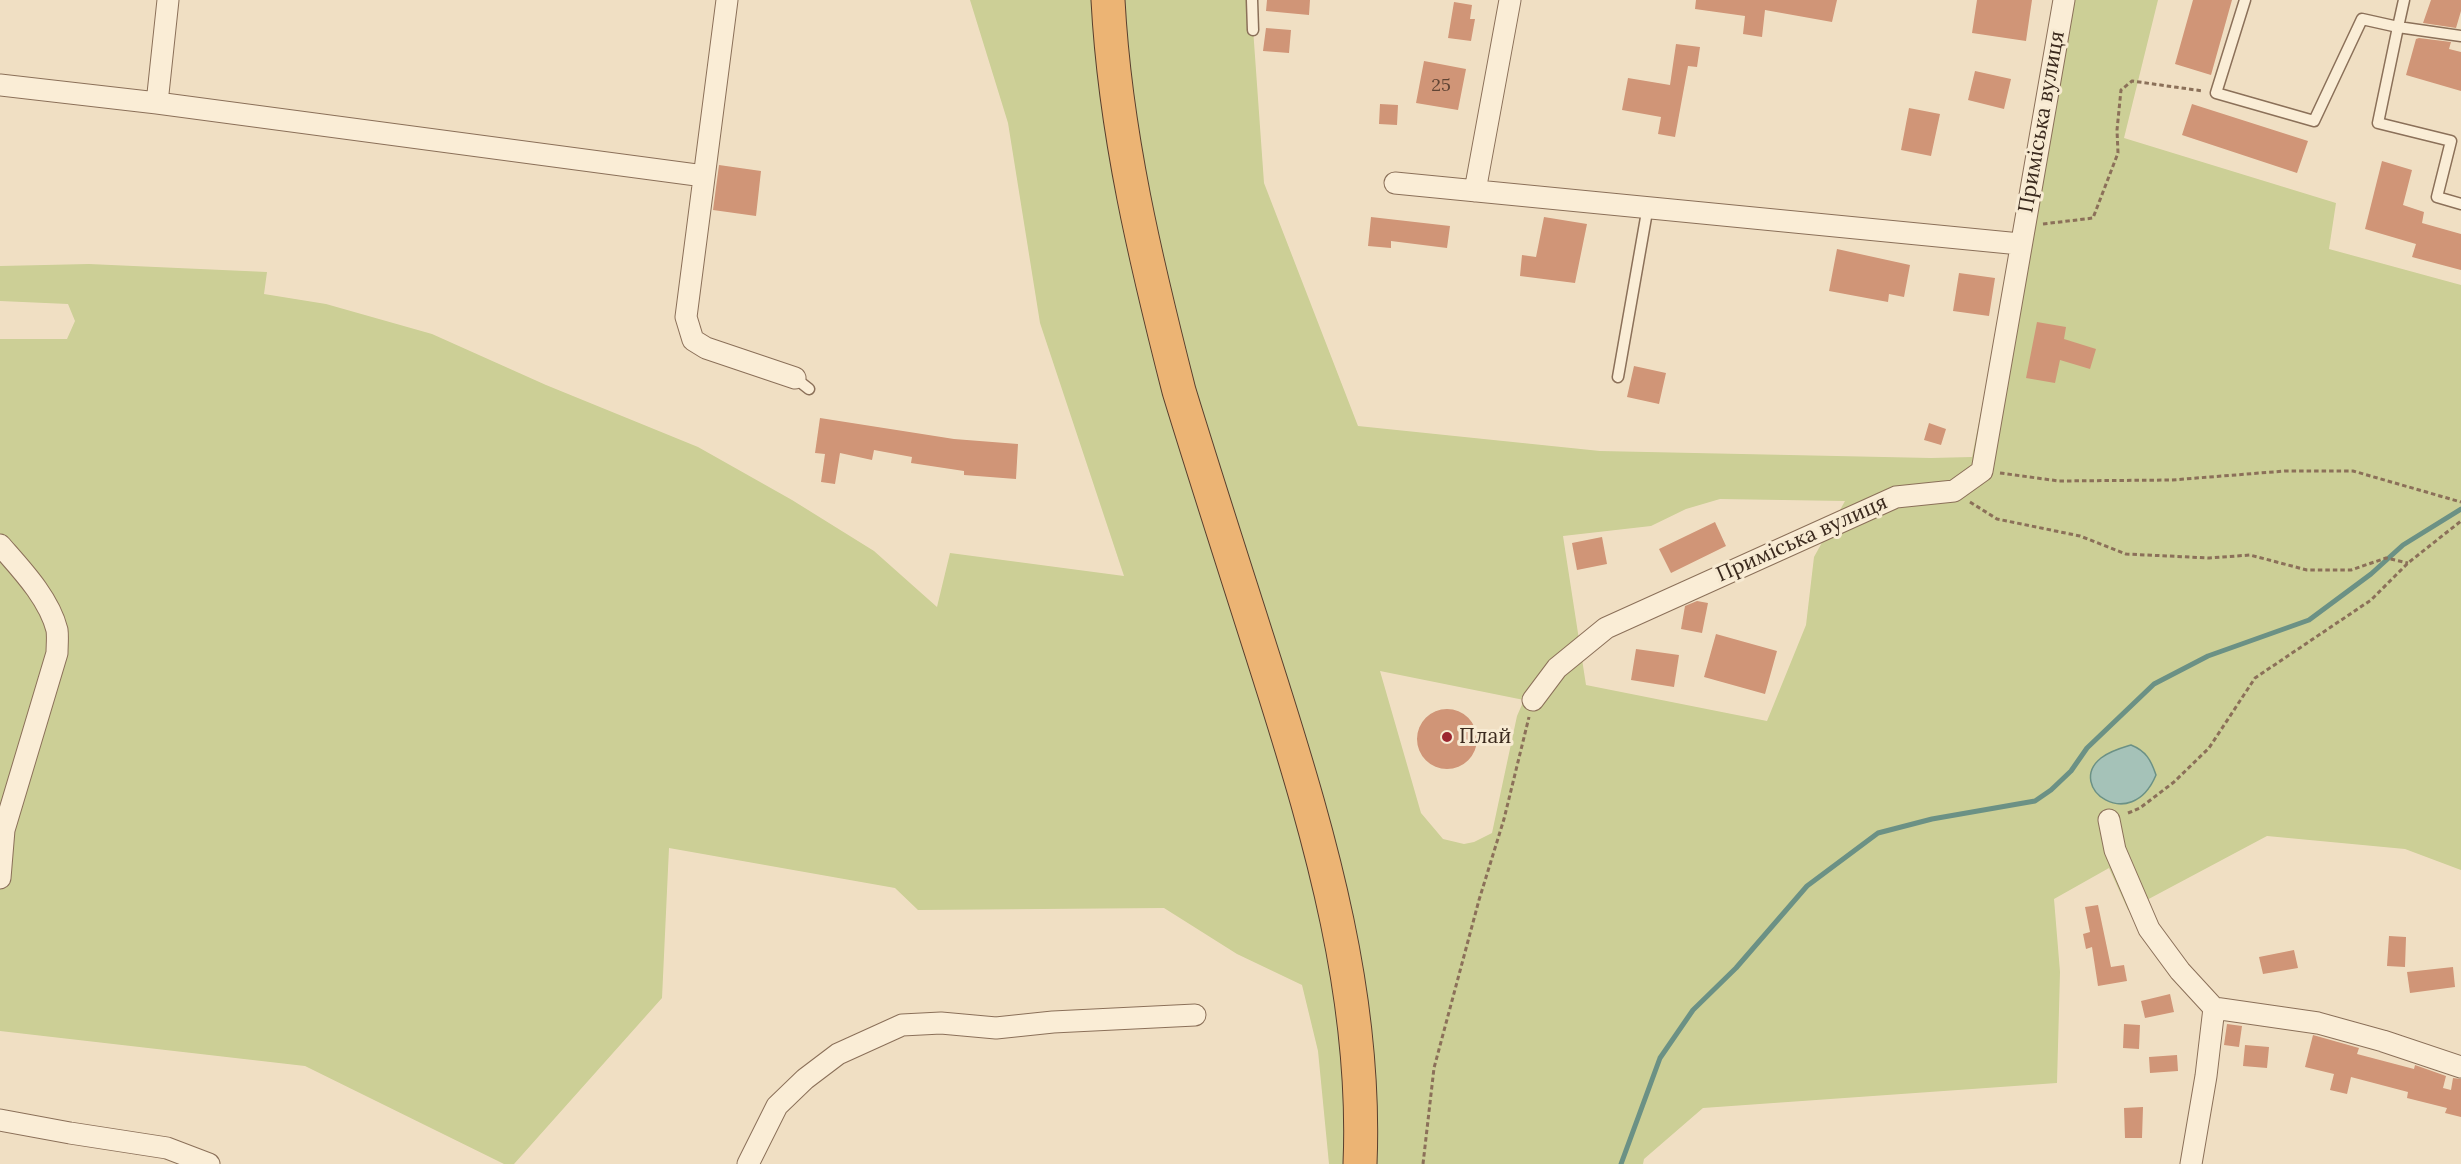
<!DOCTYPE html>
<meta charset="utf-8">
<style>
body{margin:0}
canvas{display:block;background:#f0dfc3}
</style>
<canvas width="2461" height="1164"></canvas>
<script>
const ctx = document.querySelector('canvas').getContext('2d');
ctx.lineJoin = 'round';
function fillPath(path, color) { ctx.fillStyle = color; ctx.fill(path, 'evenodd'); }
function stroke(path, color, width, dash) { ctx.strokeStyle = color; ctx.lineWidth = width; ctx.lineCap = dash ? 'butt' : 'round'; ctx.setLineDash(dash || []); ctx.stroke(path); }
function label(font, color, halo, rows, align = 'center') {
  ctx.font = font + ' Lora,serif'; ctx.lineWidth = 6; ctx.setLineDash([]); ctx.textBaseline = 'middle'; ctx.strokeStyle = halo; ctx.fillStyle = color; for (const [text, x, y, turn = 0] of rows) {
    ctx.save(); ctx.translate(x, y); ctx.rotate((+turn || 0) * Math.PI / 180); ctx.textAlign = isNaN(turn) ? turn : align; if (halo) ctx.strokeText(text, 0, 0); ctx.fillText(text, 0, 0); ctx.restore();
  }
}
fillPath(new Path2D(`
 M970,0h281l13,183 94,243 242,25 331,7 41,-1 91,-457h95l-34,138 212,65 -7,46 132,36v585l-56,-21 -138,-13 -139,74 -19,-42 -55,31 6,73 -3,111 -354,25 -59,51 -1,5h-314l-11,-113 -16,-66 -65,-31 -73,-46 -246,2 -23,-22 -226,-40 -7,150 -148,166h-10l-199,-98 -305,-35v-692h67l8,-18 -7,-17 -68,-3v-35l89,-2 178,8 -3,22 62,10 106,30 114,51 152,62 94,53 82,51 63,56 13,-54 174,23 -84,-253 -32,-200zM1720,499l125,2 -31,56 -8,68 -39,96 -181,-36 -23,-149 88,-10 35,-17zM1380,671l144,29 -7,16 -25,117 -18,9 -10,2 -21,-5 -22,-26zM2113,751l37,37 -13,10 -17,7 -28,-32 7,-14z`), '#cccf96');
const water = new Path2D(`
 M2131,745c15,6 20,15 25,30 -25,60 -91,12 -55,-17 9,-7 20,-10 30,-13z`);
fillPath(water, '#a5c2b8');
stroke(water, '#6b9185', 1.5);
stroke(new Path2D(`
 M1621,1164l39,-106 33,-48 43,-42 71,-82 71,-53 54,-14 103,-18 16,-11 20,-19 16,-23 67,-64 54,-28 101,-36 62,-46 32,-29 58,-36`), '#6b9185', 5);
fillPath(new Path2D(`
 M1267,0h43l-1,15 -43,-4z
 M1696,0h141l-5,22 -67,-12 -3,27 -19,-3 2,-18 -50,-7z
 M1977,0h55l-6,41 -54,-8z
 M2193,0h39l-21,75 -36,-11z
 M2431,0h30v11l-5,17 -33,-5z
 M1454,2l18,3 -2,14h5l-4,22 -23,-3z
 M1266,28l25,2 -2,23 -26,-2z
 M2419,38l32,4 -2,7 12,3v39l-55,-16 10,-36z
 M1676,44l24,3 -3,20 -9,-1 -13,71 -17,-3 3,-17 -39,-7 6,-32 42,7z
 M1424,61l42,8 -8,41 -42,-7z
 M1975,71l36,8 -7,30 -36,-9z
 M1380,104l18,1 -1,20 -18,-1z
 M2192,104l116,37 -11,32 -115,-38z
 M1909,108l31,6 -9,42 -30,-6z
 M2382,161l30,9 -9,35 21,7 -2,11 39,11v36l-49,-13 4,-13 -51,-15z
 M719,165l42,6 -5,45 -43,-6z
 M1371,217l79,9 -3,22 -56,-7v7l-23,-2z
 M1544,217l43,7 -12,59 -55,-7 2,-21 14,2z
 M1837,249l73,16 -6,32 -15,-3 -1,8 -59,-11z
 M1959,273l36,5 -6,38 -36,-5z
 M2037,322l29,5 -2,12 32,10 -6,20 -30,-9 -5,23 -29,-5z
 M1634,366l32,7 -7,31 -32,-7z
 M820,418l134,21 64,5 -2,35 -52,-4v-4l-53,-8 1,-6 -38,-7 -2,10 -32,-7 -5,31 -14,-2 4,-28 -10,-1z
 M1929,423l17,6 -5,16 -17,-5z
 M1715,522l11,24 -55,27 -12,-24z
 M1602,537l5,27 -30,6 -5,-27z
 M1697,601l11,2 -6,30 -21,-4 4,-23z
 M1716,634l61,17 -12,43 -61,-17z
 M1636,649l43,6 -5,32 -43,-7z
 M1417 739a30 30 0 1 1 60 0a30 30 0 1 1-60 0Z
 M2098,905l13,62 13,-2 3,16 -29,5 -6,-39 -6,2 -3,-15 7,-2 -5,-25z
 M2389,936l17,1 -1,30 -18,-1z
 M2294,950l4,18 -35,6 -4,-17z
 M2453,967l2,20 -45,6 -3,-21z
 M2170,994l4,18 -29,6 -4,-17z
 M2124,1024l16,1 -1,24 -16,-1z
 M2227,1024l15,2 -3,21 -15,-2z
 M2313,1035l46,13 -2,6 57,15 1,-4 31,11 -3,12 8,2 2,-12 8,1v38l-16,-4 2,-5 -40,-10 1,-6 -57,-15 -4,17 -17,-4 4,-16 -29,-7z
 M2245,1045l24,2 -2,21 -24,-2z
 M2177,1055l1,16 -28,2 -1,-16z
 M2143,1107l-1,31h-17l-1,-30z`), '#d09577');
const service = new Path2D(`
 M1252,0l1,30
 M2245,0l-29,93 98,28 48,-102 36,8 -20,96 73,18 -14,56 24,7
 M2404,0l-6,27 63,9
 M1618,377l30,-171
 M795,378l14,11`);
const minor = new Path2D(`
 M168,0l-11,103 547,73
 M727,0l-41,317 7,23 13,8 89,30
 M0,85l157,18
 M1395,183l625,61
 M1475,191l35,-191
 M0,545c21,24 49,53 57,85 1,7 0,16 0,23l-53,177 -4,48
 M1533,700l24,-32 49,-40 290,-131 58,-6 28,-20 82,-471
 M2109,820l6,30 34,79 31,42 34,37 -8,68 -15,88
 M2214,1008l104,15 65,18 78,26
 M0,1120l70,13 97,15 42,16
 M748,1164l29,-58 28,-27 33,-25 64,-29 39,-2 55,5 57,-6 142,-7`);
const trunk = new Path2D(`
 M1108,0c7,133 38,262 71,391 30,98 62,196 93,294 49,155 95,314 88,479`);
stroke(service, '#8b7059', 13);
stroke(minor, '#8b7059', 23);
stroke(trunk, '#583e2d', 35);
stroke(new Path2D(`
 M2043,224l50,-6 25,-65 -1,-23 4,-40 11,-9 71,10
 M2000,473l59,8 113,-1 113,-9h68l108,31
 M1970,502l27,17 83,17 46,18 83,4 41,-3 57,15h44l35,-12 22,5
 M2128,813l12,-5 34,-26 35,-34 46,-70 116,-78 37,-37 53,-42
 M1423,1164l11,-96 45,-168 25,-81 25,-102`), '#8b7059', 3, [4.5, 3]);
stroke(service, '#faedd6', 10);
stroke(minor, '#faedd6', 21);
stroke(trunk, '#ecb474', 33);
for (const [x, y, r, color] of [
 [1447,737,6,"#9c2630"]
]) { const dot = new Path2D(); dot.arc(x, y, r, 0, 2 * Math.PI); ctx.fillStyle = color; ctx.fill(dot); stroke(dot, '#f7ead2', 2); }
label('18px', '#604434', null, [
 ["25",1441,86]
]);
label('21px', '#3a291d', '#f7ead2', [
 ["Приміська вулиця",2042,122,-80],
 ["Приміська вулиця",1802,539,-24]
]);
label('21px', '#3a291d', '#f7ead2', [
 ["Плай",1459,737]
], 'left');
</script>
